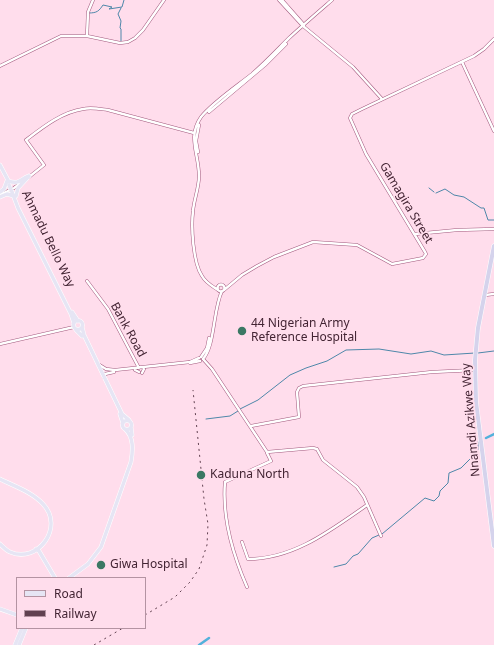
<!DOCTYPE html>
<style>
body{margin:0}
#map{position:relative;width:494px;height:645px;overflow:hidden;background:#ffddec;font-family:"Noto Sans",sans-serif}
canvas{display:block}
.legend{position:absolute;left:16px;top:577px;width:130px;height:52px;box-sizing:border-box;background:#ffddec;border:1px solid #b493a2;margin:0;padding:5px 7px;list-style:none;font-size:12px;color:#432433}
.legend li{display:flex;align-items:center;gap:8px;height:20px}
.legend b{width:20px;border:1px solid #b493a2}
</style>
<div id="map">
<canvas width="494" height="645"></canvas>
<ul class="legend">
<li><b style="height:5px;background:#e6e5f4"></b>Road</li>
<li><b style="height:5px;background:#614150"></b>Railway</li>
</ul>
</div>
<script>
const ctx = document.querySelector('canvas').getContext('2d');
ctx.lineJoin = 'round';
function stroke(path, color, width, dash) { ctx.strokeStyle = color; ctx.lineWidth = width; ctx.lineCap = dash ? 'butt' : 'round'; ctx.setLineDash(dash || []); ctx.stroke(path); }
function label(font, color, halo, rows, align = 'center') {
  ctx.font = font + ' "Noto Sans",sans-serif'; ctx.lineWidth = 3.5; ctx.setLineDash([]); ctx.textBaseline = 'middle'; ctx.strokeStyle = halo; ctx.fillStyle = color; for (const [text, x, y, turn = 0] of rows) {
    ctx.save(); ctx.translate(x, y); ctx.rotate((+turn || 0) * Math.PI / 180); ctx.textAlign = isNaN(turn) ? turn : align; if (halo) ctx.strokeText(text, 0, 0); ctx.fillText(text, 0, 0); ctx.restore();
  }
}
stroke(new Path2D(`
 M121,8l-3,6 3,7 -1,7 1,1v12
 M89,13c8,0 10,-2 14,-8l9,2 -3,2 13,-2 2,-7
 M429,188l5,4
 M436,193l9,-4 9,6 10,2 17,11h3l4,12h6
 M478,353l16,-2
 M240,409l18,-9 32,-25 16,-7 21,-7 19,-11 33,-1 32,5 20,-3 13,4 31,-2
 M206,419l24,-3 8,-5
 M382,534l43,-36 9,3 5,-5 1,-5 8,-8 1,-10 12,-5 16,-16 1,-3v-7
 M334,567l12,-3 7,-8 5,-2 14,-16 7,-3`), '#4e87a9', 1);
stroke(new Path2D(`
 M486,438l8,-4
 M199,645l10,-7`), '#53b1db', 2.5);
const minor = new Path2D(`
 M279,0l24,26 50,41 29,32
 M282,0l22,25
 M87,36l1,-24 5,-12
 M462,62l32,69
 M0,66l61,-30h26l33,7 8,-1 7,-4 8,-8 21,-30
 M209,112l56,-47 21,-21
 M198,152l-2,-11 3,-16
 M29,177l15,-12 -18,-25c17,-13 36,-28 57,-31 8,-2 17,0 25,1l86,23
 M0,195l14,-7 8,-6
 M415,234l42,-4 37,-1
 M87,281l21,28 31,59
 M217.5 288a3.5 3.5 0 1 1 7 0a3.5 3.5 0 1 1-7 0Z
 M218,290c-6,-4 -12,-7 -16,-14 -9,-13 -11,-49 -9,-65 1,-12 6,-23 6,-35 0,-22 -12,-39 2,-59 11,-14 36,-31 51,-43 13,-11 25,-24 37,-36 14,-13 28,-25 43,-38
 M224,290l18,-15 15,-9 17,-9 39,-15 44,3 35,19 26,-5 5,-1 3,-4 -1,-2 -59,-98 -16,-36 2,-4 10,-5 112,-53 10,-7 10,-10
 M485,295l9,-1
 M0,344l74,-17
 M201,357l6,-9 2,-10
 M203,359l9,10 55,83 46,-4 4,1 6,11 34,27 7,10 17,39
 M203,359c12,-13 10,-50 19,-68
 M190,363l10,-2
 M98,364l8,5 9,1 75,-8 9,-4
 M135,370l4,2
 M142,373l2,-4
 M104,377l1,-3 9,-2
 M251,426l48,-9 -2,-25 2,-4 4,-2 129,-14 43,-2
 M242,542l6,17c46,0 83,-29 119,-54
 M247,587c-14,-32 -25,-70 -22,-105l46,-21 -4,-8`);
const major = new Path2D(`
 M0,165l9,17
 M8,181c12,4 12,-2 21,-5
 M0,192l4,-3 3,-8
 M12,192l6,16 53,106 3,9
 M16,196l2,-8 11,-12
 M0,197l7,-3 7,2
 M72,312l6,9
 M73.5 325a4.5 4.5 0 1 1 9 0a4.5 4.5 0 1 1-9 0Z
 M82,327l2,8 38,79 7,6
 M76,330l6,6
 M120,414l3,9
 M122.5 425a4.5 4.5 0 1 1 9 0a4.5 4.5 0 1 1-9 0Z
 M131,427l1,8
 M0,479c14,7 32,13 43,25 22,23 -5,60 -33,48 -4,-2 -7,-5 -10,-8
 M36,549l3,2 16,27
 M69,578l19,-14 13,-17 30,-85c2,-12 3,-25 -6,-33
 M0,609l17,6
 M15,645l7,-17
 M19,645l7,-17`);
const highway = new Path2D(`
 M494,246l-16,82 -3,32 1,42 18,144`);
stroke(minor, '#a2597d', 3.5);
stroke(major, '#fff', 4.5);
stroke(highway, '#fff', 5);
stroke(minor, '#fff', 2.5);
stroke(major, '#e6e5f4', 3.5);
stroke(highway, '#d5d3ec', 4);
stroke(new Path2D(`
 M145,615l30,-18 15,-15 9,-13 8,-24 1,-21 -4,-25 -11,-109
 M94,645l29,-17`), '#614150', 1, [2, 4]);
const majorBridge = new Path2D(`
 M9,185l3,7`);
stroke(majorBridge, '#fff', 4.5, []);
stroke(majorBridge, '#e6e5f4', 3.5);
for (const [x, y, r, color] of [
 [242,331,5,"#3b7864"],
 [201,475,5,"#3b7864"],
 [101,565,5,"#3b7864"]
]) { const dot = new Path2D(); dot.arc(x, y, r, 0, 2 * Math.PI); ctx.fillStyle = color; ctx.fill(dot); stroke(dot, '#ffddec', 1.5); }
label('12px', '#432433', '#ffddec', [
 ["Gamagira Street",406,203,59],
 ["Ahmadu Bello Way",48,239,64],
 ["Bank Road",128,330,61],
 ["Nnamdi Azikwe Way",471,420,-95]
]);
label('12px', '#432433', '#ffddec', [
 ["44 Nigerian Army",251,324],
 ["Reference Hospital",251,338],
 ["Kaduna North",210,475],
 ["Giwa Hospital",110,565]
], 'left');
</script>
